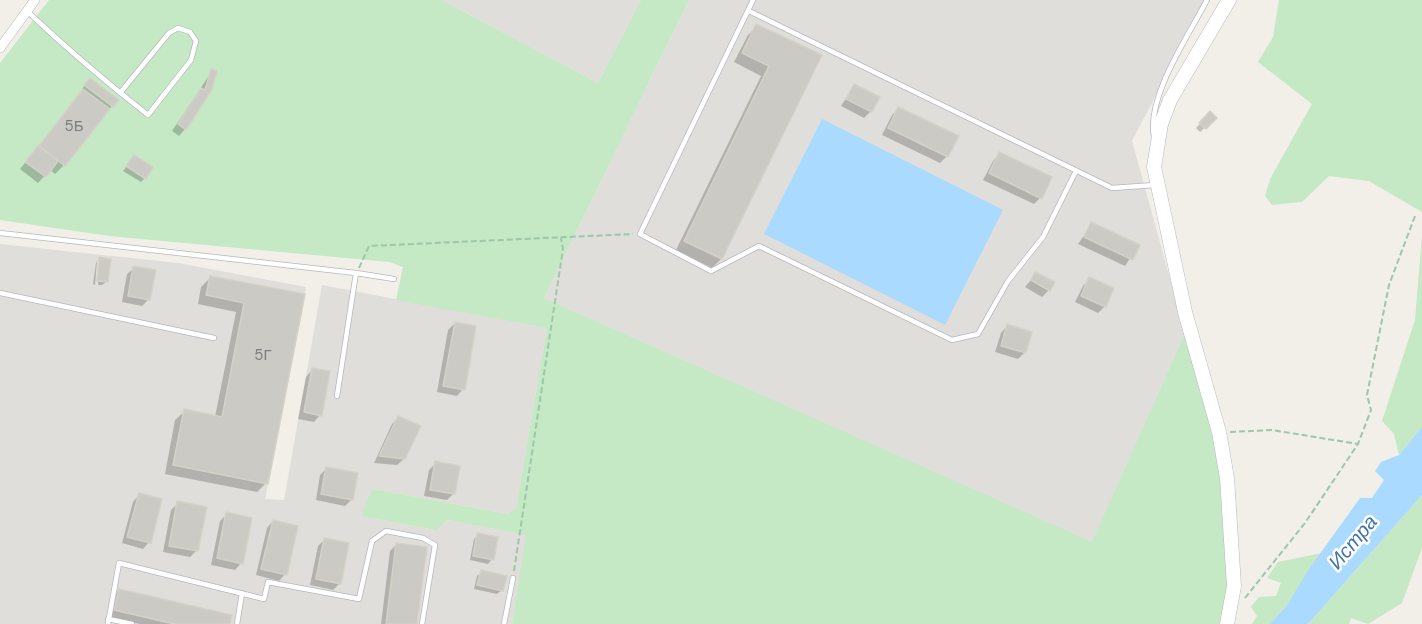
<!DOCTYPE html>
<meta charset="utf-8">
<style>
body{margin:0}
canvas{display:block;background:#f1efe8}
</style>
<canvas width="1422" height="624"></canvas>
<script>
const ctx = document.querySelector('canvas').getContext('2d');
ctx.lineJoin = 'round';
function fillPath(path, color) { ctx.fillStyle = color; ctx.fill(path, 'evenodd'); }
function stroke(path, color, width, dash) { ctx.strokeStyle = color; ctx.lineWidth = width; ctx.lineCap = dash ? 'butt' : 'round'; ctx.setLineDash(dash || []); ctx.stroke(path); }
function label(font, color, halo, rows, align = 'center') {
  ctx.font = font + ' "DM Sans",sans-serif'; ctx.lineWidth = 5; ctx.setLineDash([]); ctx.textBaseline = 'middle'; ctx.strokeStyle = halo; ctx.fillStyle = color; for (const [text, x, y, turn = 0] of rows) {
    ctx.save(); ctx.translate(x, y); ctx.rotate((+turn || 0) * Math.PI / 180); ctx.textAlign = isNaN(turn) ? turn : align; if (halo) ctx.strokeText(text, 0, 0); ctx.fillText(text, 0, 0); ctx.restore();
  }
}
fillPath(new Path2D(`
 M442,0h199l-43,83z
 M689,0h517l-74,141 53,192 -93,210 -548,-245z
 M0,244l178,19 128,24 -41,212 19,1 38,-215 225,43 -31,180 -8,6 -136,-25 -10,27 72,14 14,-10 79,15 -15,89h-512z`), '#e0deda');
fillPath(new Path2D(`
 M49,0h393l156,83 43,-83h48l-145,298 548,244 93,-209c25,89 62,200 35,291h-708l14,-89 -78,-15 -13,10 -74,-14 11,-27 136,25 8,-6 31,-180 -151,-28 7,-33 -14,-5 -280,-26 -109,-16v-157z
 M1279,0h143v212l-53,-31 -40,-5 -27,26 -30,3 -7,-9 5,-17 42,-75 -54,-42 15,-25z
 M1422,236v191l-23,28 -5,-21 -12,-13 33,-101z
 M1422,495v53l-20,55 -34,21 -17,-6 -2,6h-41z
 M1322,553l-35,52 -17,19h-18l5,-8 -6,-9 8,-10 17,-1 5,-13 -14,-5 11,-16z`), '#c5e8c5');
fillPath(new Path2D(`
 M822,119l181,91 -58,115 -181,-91z
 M1422,427v68l-114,129h-38l17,-19 22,-36 51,-71h12l12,-18 -9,-9 6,-9 18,-7z`), '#aadaff');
fillPath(new Path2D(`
 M757,26l63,30 -99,203 -9,9 -36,-18 85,-174 -27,-14 14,-27z
 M212,71l3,1 -30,57 -6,7 -7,-5z
 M86,84l26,22 -48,59 -9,9 -5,-4 -12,13 -18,-14 63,-78 -1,-2z
 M854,86l17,25 -7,7 -23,-12z
 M899,108l48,48 -7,7 -58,-28 10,-20z
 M1210,113l5,5 -15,14 -4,-4z
 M999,154l41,44 -6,6 -51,-24 10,-19z
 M134,157l11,21 -4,4 -18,-11z
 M1092,224l46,22 -13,20 -47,-22z
 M100,259l7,22 -5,4h-4l3,-24h-4z
 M97,261l-2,24 -2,-1 3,-21z
 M134,268l15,31 -7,7 -20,-4 5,-28z
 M1036,274l13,16 -7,7 -17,-10z
 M211,277l92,19 -37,187 -9,9 -92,-18 10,-54 10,-9 30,6 21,-105 -38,-8 3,-17z
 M1090,279l15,27 -7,7 -23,-11 8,-16z
 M455,323l8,66 -6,7 -20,-4 11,-62z
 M1007,326l18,26 -7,7 -23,-7 6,-19z
 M312,370l8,45 -6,7 -16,-3 8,-42z
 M399,418l5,41 -7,6 -23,-2 18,-39z
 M436,463l17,31 -6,6 -23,-4 5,-26z
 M327,468l25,31 -7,7 -29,-6 4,-25z
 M139,495l10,47 -6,7 -21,-6 11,-41z
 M178,503l19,47 -7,7 -27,-5 8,-42z
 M227,514l14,49 -6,7 -24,-5 9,-44z
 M273,521l12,53 -6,7 -23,-6 11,-47z
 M478,535l14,24 -4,5 -18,-4 4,-21z
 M324,540l16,43 -7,7 -23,-5 8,-39z
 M397,544l19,80h-35l9,-73z
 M482,572l20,18 -5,4 -23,-5 3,-13z
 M119,590l109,34h-88l-32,-7 5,-20z`), '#0003');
const building = new Path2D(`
 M756,24l66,31 -100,204 -38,-18 85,-175 -27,-13z
 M211,69l6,2 -6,20 -25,39 -8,-6 23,-36 4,2z
 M90,78l29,22 -6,7 -29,-22z
 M854,84l26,13 -8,15 -26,-13z
 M83,89l27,20 -45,57 -26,-20z
 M898,107l61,29 -11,21 -60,-29z
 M1210,111l7,7 -11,11 -7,-6z
 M38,146l20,15 -12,16 -21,-15z
 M999,152l53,25 -10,22 -53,-26z
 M134,155l19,12 -7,12 -20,-13z
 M1091,222l49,23 -7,15 -49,-23z
 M99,257l12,2 -3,23 -11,-1z
 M133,266l23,4 -6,30 -22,-4z
 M1035,272l20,10 -5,9 -19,-11z
 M210,276l95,18 -37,190 -95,-19 11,-56 38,8 22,-114 -38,-8z
 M1089,277l25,11 -8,19 -25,-11z
 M455,322l21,4 -11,64 -22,-4z
 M1007,324l25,8 -6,21 -25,-7z
 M312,368l18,3 -8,45 -18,-4z
 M398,416l23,10 -16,33 -26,-3z
 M435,461l25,5 -5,28 -25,-4z
 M326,467l32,6 -5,27 -32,-6z
 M139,493l23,6 -11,44 -24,-6z
 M177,501l30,6 -9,44 -29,-5z
 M226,512l26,6 -9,46 -26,-6z
 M273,520l25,6 -11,49 -26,-6z
 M477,533l21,4 -4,23 -21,-4z
 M324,538l25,5 -8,41 -25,-5z
 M396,543l31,4 -10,77h-31z
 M481,570l26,6 -4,15 -26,-6z
 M119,589l113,26 -2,9h-56l-60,-14z`);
fillPath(building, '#cccac5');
stroke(building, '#d6d1c6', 1.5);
const lane = new Path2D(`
 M753,0l-113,234 71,37 48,-25 193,94 26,-6 30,-53 35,-44 33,-66
 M27,11c39,37 79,71 121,104l43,-55 5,-19 -6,-9 -12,-4 -9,5 -49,60
 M749,11l363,177 43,-3
 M1154,137c-8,-40 35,-102 53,-137
 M0,233l356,40 -19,123
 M356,273l38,6
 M0,293l214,45
 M108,619l24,5
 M108,624l11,-61 145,36 4,-17 91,17 13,-58 14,-10 37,7 12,7 -13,79
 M237,624l5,-31
 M504,624l9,-46`);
const street = new Path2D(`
 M0,48l35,-48`);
const secondary = new Path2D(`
 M1227,624l7,-38 -7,-108 -8,-46 -34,-120 -31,-145 7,-43 9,-24 59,-100`);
stroke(lane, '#b5b8bc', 6);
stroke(street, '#b5b8bc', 10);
stroke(secondary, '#b6babf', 15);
stroke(new Path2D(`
 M359,268l10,-22 264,-12
 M1230,432l42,-2 86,14
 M514,571l49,-322 -2,-11
 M1245,598l60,-75 53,-79 13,-34 -4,-15 22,-110 26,-69`), '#9cc7a9', 2, [6, 3]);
stroke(lane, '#fff', 4.5);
stroke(street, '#fff', 9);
stroke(secondary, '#fff', 14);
label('15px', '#7a7d7f', null, [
 ["5Б",74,127],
 ["5Г",263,356]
]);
label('italic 20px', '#4174aa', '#fff', [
 ["Истра",1354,543,-50]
]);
</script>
